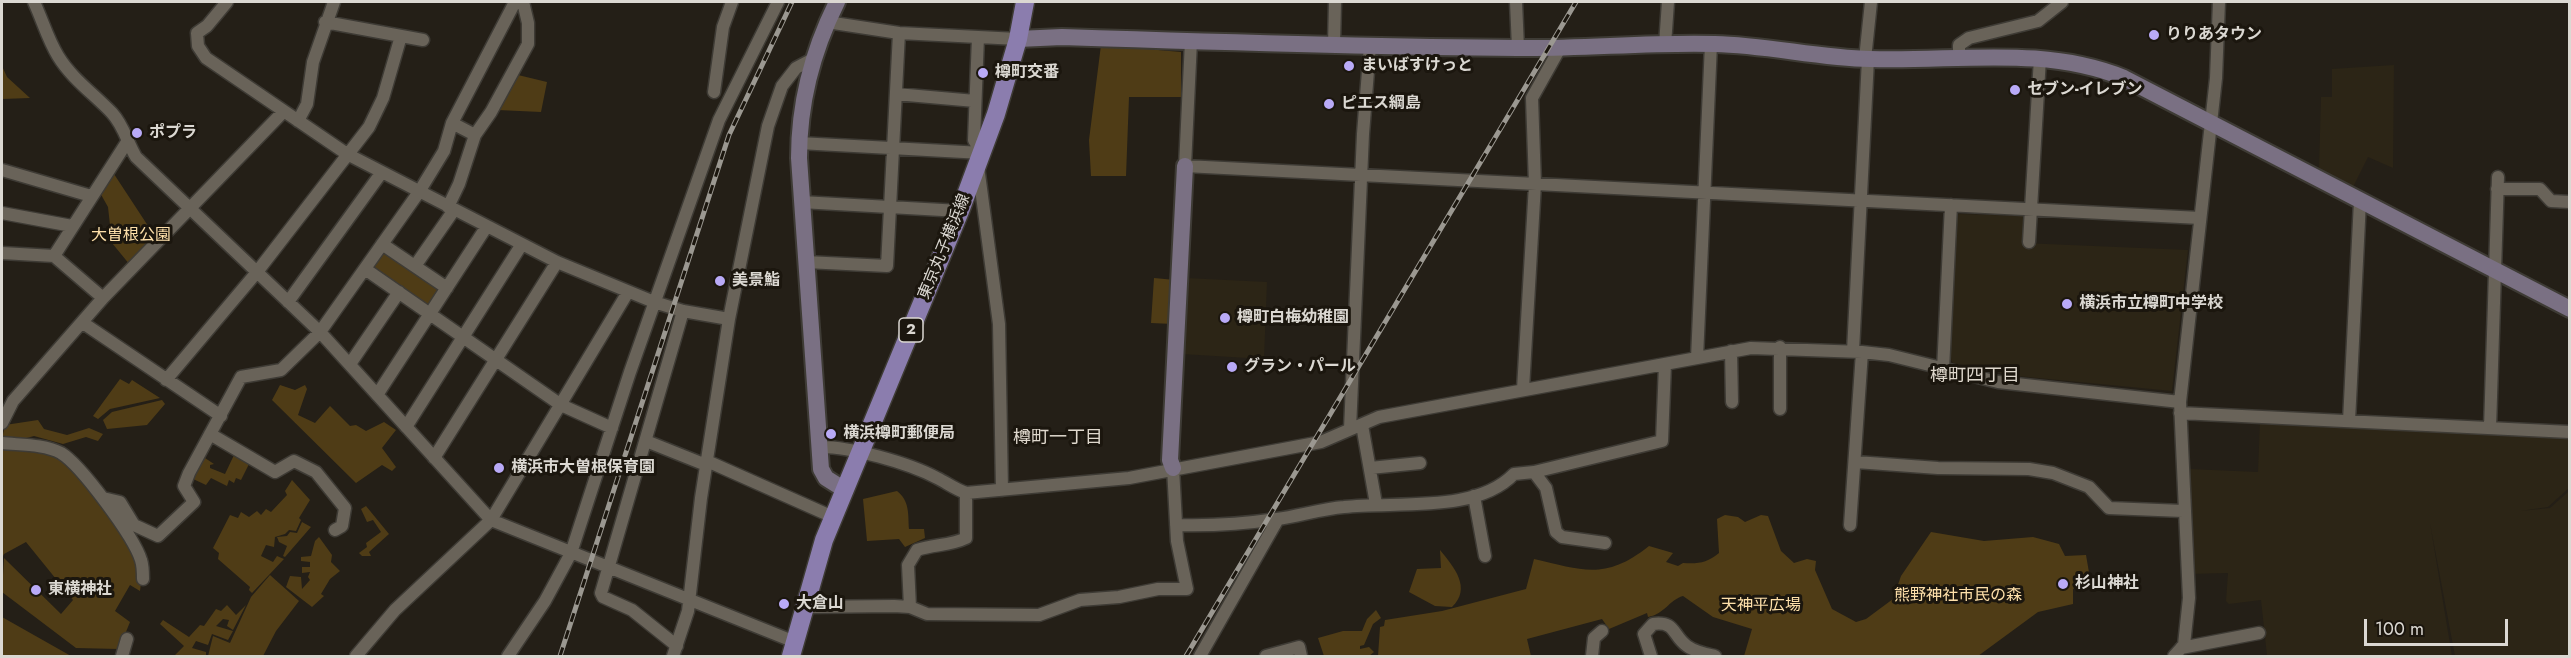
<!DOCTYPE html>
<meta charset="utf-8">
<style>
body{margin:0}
#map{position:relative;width:2571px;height:658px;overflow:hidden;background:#241f17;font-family:Jost,sans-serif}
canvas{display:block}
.frame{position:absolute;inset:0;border:3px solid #dbd8d2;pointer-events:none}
.scale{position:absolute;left:2364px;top:619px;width:144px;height:27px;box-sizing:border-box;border:3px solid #dbd8d2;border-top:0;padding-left:8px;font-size:18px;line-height:21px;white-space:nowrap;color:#dbd8d2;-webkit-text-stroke:4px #1b160e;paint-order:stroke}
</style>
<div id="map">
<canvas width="2571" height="658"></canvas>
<div class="frame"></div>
<div class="scale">100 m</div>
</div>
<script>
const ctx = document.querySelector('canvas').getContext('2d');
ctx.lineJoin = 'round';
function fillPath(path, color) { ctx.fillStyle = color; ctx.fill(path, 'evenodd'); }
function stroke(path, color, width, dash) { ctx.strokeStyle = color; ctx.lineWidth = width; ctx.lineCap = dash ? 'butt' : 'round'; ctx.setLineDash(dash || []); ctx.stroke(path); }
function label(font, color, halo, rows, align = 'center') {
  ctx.font = font + ' Jost,"Noto Sans JP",sans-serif'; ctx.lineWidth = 6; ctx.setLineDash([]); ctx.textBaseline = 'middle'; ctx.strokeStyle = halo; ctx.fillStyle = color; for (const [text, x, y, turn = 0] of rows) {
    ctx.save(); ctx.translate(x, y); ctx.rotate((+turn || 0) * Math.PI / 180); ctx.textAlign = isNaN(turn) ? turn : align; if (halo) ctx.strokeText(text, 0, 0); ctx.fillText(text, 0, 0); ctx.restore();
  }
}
fillPath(new Path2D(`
 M2394,65l-1,103 -25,-11 -15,30 -34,-18 2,-72h11v-28z
 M1959,214l64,2v27l165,7 -16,141 -155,-15 -64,-13 -3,-5 7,-143z
 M1186,278l81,4 -3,77 -82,-5z
 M2260,421l309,17v50l-21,19 -28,4 30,-3 19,-17v165h-114l-25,-133 22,133h-185l-6,-56 -32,4 -3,-3 2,-28 -39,1v-105l69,3z`), '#2c2516');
fillPath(new Path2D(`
 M1101,45l80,7v45h-52l-3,79h-35l-2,-36z
 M2,66l5,11 23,21 -28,1z
 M518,75l29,7 -6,30 -43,-2z
 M112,171l44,67 -26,27 -18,-22 -4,-36 -9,-16z
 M384,249l59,40 -12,18 -58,-41z
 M1154,278l21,2 -2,44 -22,-1z
 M120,379l9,5 3,-4 28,18 -50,11 -12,10 -5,-3z
 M280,385l15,5 10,-5 2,4 -9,26 17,8 15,-17 20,20 6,-1 10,6 18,-9 12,8 -14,18 14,19 -4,4 -10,-6 -26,18 -84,-83z
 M162,400l3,4 -18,21 -40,4 -4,-9 9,-8z
 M38,420l6,9 23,6 22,-7 14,6 -5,7 -12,-4 -23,7 -29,-8 -22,6 -10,-3 3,-14z
 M2,445l48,6 21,12 59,82 12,31 -2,15 -10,-6 -15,26 15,11 -11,27 -43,-1 -74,-56 2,-34 57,56 12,-14 -47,-58 -22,12 -2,4z
 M234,455l15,9 -8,16 -5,-2 -2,5 -5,-3 -2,6 -16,-8 -5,7 -15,-7 11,-22 12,8 -4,1v3l15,6z
 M292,480l18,20 -11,18 2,2 -5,11 -7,-1 -4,4 -10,3 -1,10 -8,-2 -5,11 12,6 4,-6 7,3 -32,34 -3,-3 1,-3 -32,-28 1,-6 -6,-5 17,-33 8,3 3,-6 8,5 8,-6 4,4 5,-6 5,3 16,-17 -2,-4z
 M897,491c13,10 11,24 12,38h15l1,9 -20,9 -6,-8 -32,2 -4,-42z
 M366,506l23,28 -20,18 2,4h-9l-3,-3 8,-6 -1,-4 15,-11 -8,-12 -6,2 -6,-13z
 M1725,515l13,2 7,5 16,-7 7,1 13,35 13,12 13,-4 9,2 -1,9 17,39 24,13 10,-3 27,-20 8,-23 30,-44 53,9 49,-4 26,7 6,12 21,-1 5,29 -18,5v15l-35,8 -60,44h-234l8,-27 -39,-12 -30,-21c-14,4 -18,18 -35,21l-1,-4 -38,16 -7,-10 -75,20 4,17h-153l2,-29 4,-1 1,-6 57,-9 84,-22 8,-30c49,11 71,22 115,-13l24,7 -7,9 12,4 5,-3c15,1 24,0 36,-10l-2,-34z
 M302,522l9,5 -26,30 -2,-1 4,-10 -8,-4 -2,-5 10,-1 3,-4 7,1z
 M319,537l13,18 -1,7 9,9 -10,8 -9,15 3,2 -12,11 -26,-20 4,-11 11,1 1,12 8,-9 -2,-3 2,-5 -8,1v-6h8v-5l-9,-1v-4l10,-1 4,-15z
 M1440,550c14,17 32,38 12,57l-17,-1 -26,-14 8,-23 24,-1z
 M270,575l29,26 -23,30 -13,25h-55l5,-20 17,7 21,-46z
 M227,605l9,10 10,-10 -13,25 -6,-4 2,-6 -6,-1 -7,7 17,5 -5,9 -16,-6 -4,11 -12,-4 -4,7 14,4v4h-32l10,-10 -24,-22 3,-4 26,17 11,-12 4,1 12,-17 5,2z
 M1376,610l5,8 -8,6 -9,21 -4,1v3l9,-2 5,5 -5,4h-45l-6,-18 25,-7h19l5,-12z
 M2,617l69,39h-69z`), '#4f3c16');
const street = new Path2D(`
 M34,2c8,17 14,38 24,54 14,23 36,38 54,57 12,13 15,29 24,44l184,175 171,188 304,122
 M227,2l-20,24 -10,7 1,13 8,12 141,96 210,108 97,40 29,9 46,8
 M1516,2l2,46
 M325,22l98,18
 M827,22l72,11 119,6
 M978,37l-4,103 8,13
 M1191,41l-6,125 1015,52
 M1334,45l1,-43
 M1665,45l3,-43
 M1865,59l6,-57
 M1959,59v-14l10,-7 69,-17 24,-19
 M714,92l9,-65 9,-25
 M896,94l79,7
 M298,121l9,-17 6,-42 21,-60
 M452,123l23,12
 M799,143l183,10
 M978,166l21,158 3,166
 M2,170l89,26
 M2497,189h43l11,12 19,1
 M801,202l159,9
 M448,207l11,-23 16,-49 16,-23 37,-68v-21l-5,-21
 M2,213l70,13
 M2029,242l11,-184
 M382,244l65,44
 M2,253l52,3 49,42
 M54,256l73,-114
 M806,262l81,4 12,-233
 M415,266l39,-56
 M365,269l196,136 51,23
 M288,302l94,-130
 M83,323l138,93
 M1731,351l1,51
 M1853,351l15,-292
 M1697,358l14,-314
 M350,364l49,-72
 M1943,370l8,-165
 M166,380l91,-108 112,-145 14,-29 18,-62
 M1523,389l12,-205 -3,-86 28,-50
 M377,395l110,-169
 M1780,409v-62
 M2180,413l390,19
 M2349,421l11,-220
 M2,423l11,-22 90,-103 181,-187
 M1362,425l14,79
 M406,427l116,-183
 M2490,428l8,-251
 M1350,429l13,-295 7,-88
 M210,434l65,38 19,-11 22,11 29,36 -3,18 -7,4
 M646,441l60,24
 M2,443c18,2 42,1 59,10 20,12 73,84 80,107 2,6 2,13 2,19
 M818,447c31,-1 91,16 119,31 10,5 18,11 29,15l163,-15 192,-36 58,-25 372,-69 111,4 27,3 109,27 182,20
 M434,458l123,-196
 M707,461l126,56
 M1856,462l82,6 91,1 24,4 36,14 20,21 74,3
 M1370,468l50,-5
 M1534,472l12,16 10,44 6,5 43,6
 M1474,496l11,60
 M103,498l17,4 14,23 24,11 36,-34 -10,-16 5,-13 52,-96 40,-7 39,-38 99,-140 25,-41 8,-28 63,-121
 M1176,525c34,1 67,-1 101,-6 22,-3 44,-10 67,-12 52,-6 131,7 170,-33l20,-2 128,-31 3,-77
 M1850,525l12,-173
 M804,607l90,-1 16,1 17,7 112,1 41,-15 39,-3 39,-8h29l-10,-48 -4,-73
 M910,607l-2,-42 9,-15c17,-6 33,-4 49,-12v-45
 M677,646l-45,-36 -29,-13 -2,-4 82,-282
 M2181,648l78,-15
 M122,656l5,-17
 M356,656l39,-46 96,-90 137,-228
 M508,656l37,-55 26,-48 59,-181 89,-252 59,-118
 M673,656l15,-45 13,-113 28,-179 39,-193 14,-40 14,-18 17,-9
 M1200,656l78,-137
 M1266,656l33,-9 2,9
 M1592,656l2,-18 8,-7
 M1651,656l-7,-22 9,-10c23,-3 19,11 34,22 8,6 19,8 28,10
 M2174,656l10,-11 5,-47 -9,-196 36,-324 3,-76`);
const secondary = new Path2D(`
 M837,2c-24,48 -38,101 -38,156l22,311 5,9 19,12
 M1018,39l44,-2c151,5 303,10 455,11 66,1 132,-6 198,-4 52,1 103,14 155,15 85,3 173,-14 254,19l446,231
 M1173,468l-3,-8 15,-294`);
const primary = new Path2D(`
 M791,656l33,-116 136,-329 36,-97 22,-75 7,-37`);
stroke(street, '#3e3b35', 15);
stroke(secondary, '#3e3b35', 20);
stroke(primary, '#3e3b35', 21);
stroke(street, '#696359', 12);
stroke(secondary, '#7a7083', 16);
stroke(primary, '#8b7dae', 18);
const rail = new Path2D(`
 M560,656l169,-521 63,-133
 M1186,656l390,-654`);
stroke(rail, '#9b9891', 5);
stroke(rail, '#1b160e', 3, [9]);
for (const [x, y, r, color] of [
 [2154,35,6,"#b9aaf7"],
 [1349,66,6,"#b9aaf7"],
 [983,73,6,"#b9aaf7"],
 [2015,90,6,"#b9aaf7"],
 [1329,104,6,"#b9aaf7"],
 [137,133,6,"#b9aaf7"],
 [720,281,6,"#b9aaf7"],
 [2067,304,6,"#b9aaf7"],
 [1225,318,6,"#b9aaf7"],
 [1232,367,6,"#b9aaf7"],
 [831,434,6,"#b9aaf7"],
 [499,468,6,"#b9aaf7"],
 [2063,584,6,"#b9aaf7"],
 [36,590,6,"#b9aaf7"],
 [784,604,6,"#b9aaf7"]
]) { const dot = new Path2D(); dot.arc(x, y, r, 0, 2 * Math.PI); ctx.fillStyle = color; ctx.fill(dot); stroke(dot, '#1b160e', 2); }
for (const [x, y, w] of [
 [911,330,24]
]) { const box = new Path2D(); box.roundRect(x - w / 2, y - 12, w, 24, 4.5); ctx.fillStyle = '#1b160e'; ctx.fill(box); stroke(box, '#dbd8d2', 1.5); }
label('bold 15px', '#dbd8d2', null, [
 ["2",911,330]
]);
label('bold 16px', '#dbd8d2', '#1b160e', [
 ["りりあタウン",2166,35],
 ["まいばすけっと",1361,66],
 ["樽町交番",995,73],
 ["セブン-イレブン",2027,90],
 ["ピエス綱島",1341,104],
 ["ポプラ",149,133],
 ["美景鮨",732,281],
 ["横浜市立樽町中学校",2079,304],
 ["樽町白梅幼稚園",1237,318],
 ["グラン・パール",1244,367],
 ["横浜樽町郵便局",843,434],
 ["横浜市大曽根保育園",511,468],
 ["杉山神社",2075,584],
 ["東横神社",48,590],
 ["大倉山",796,604]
], 'left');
label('16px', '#fee0aa', '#1b160e', [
 ["大曽根公園",131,236],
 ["熊野神社市民の森",1958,596],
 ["天神平広場",1761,606]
]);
label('16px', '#dbd8d2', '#1b160e', [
 ["東京丸子横浜線",945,247,-68]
]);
label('18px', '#dfd8cd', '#1b160e', [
 ["樽町四丁目",1975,377],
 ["樽町一丁目",1058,439]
]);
</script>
